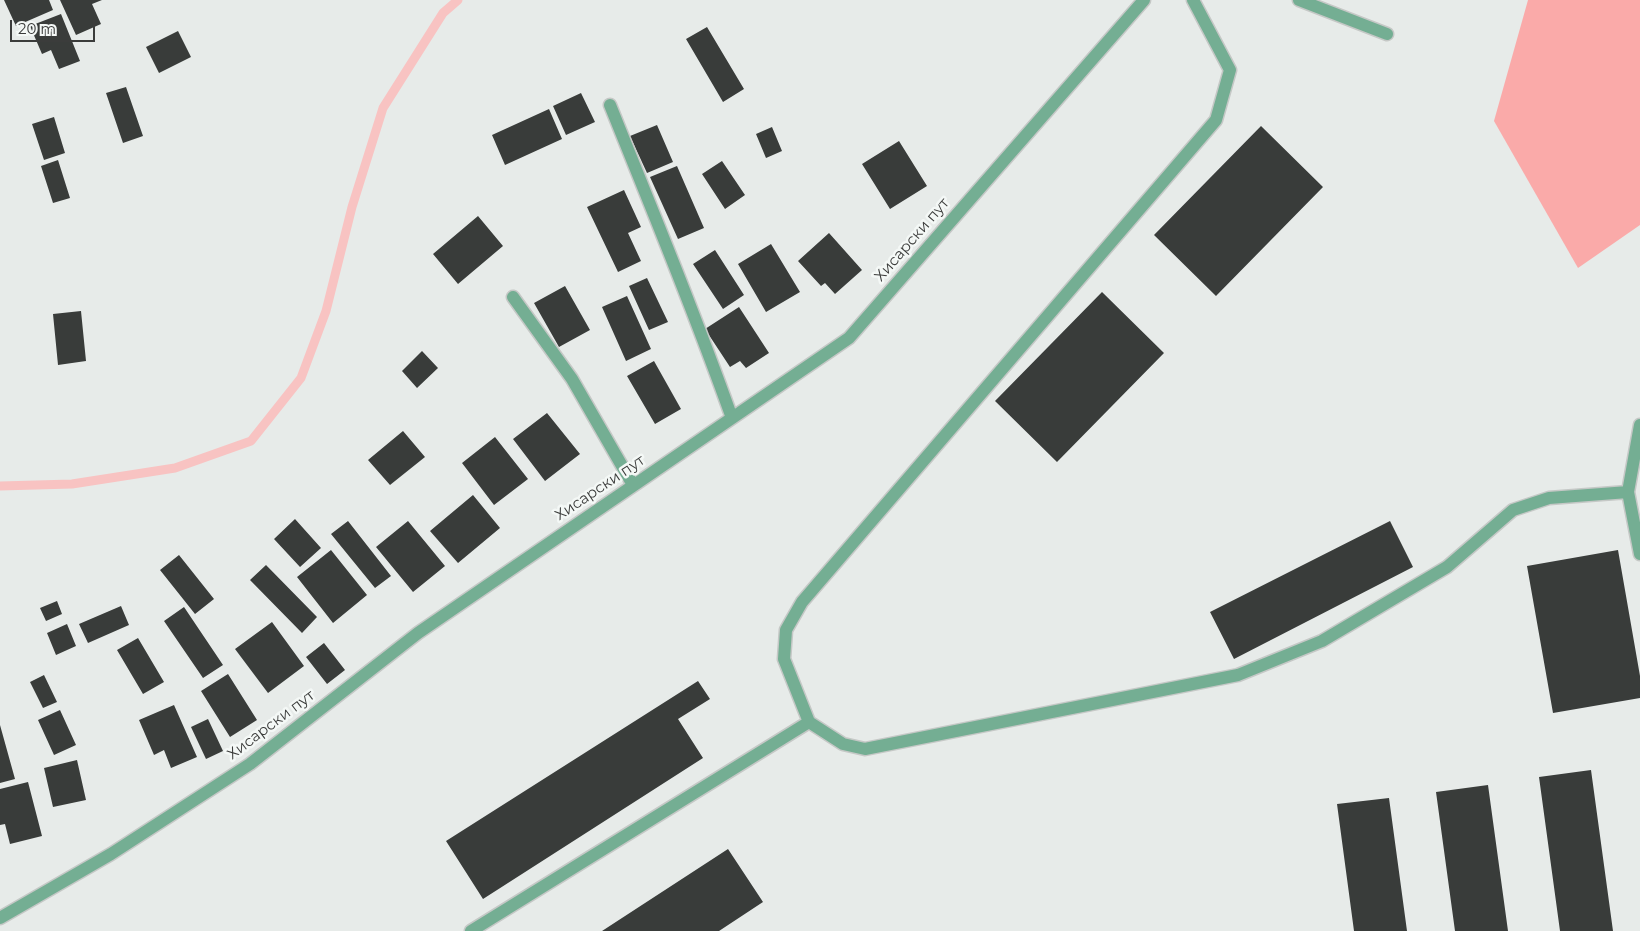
<!DOCTYPE html>
<meta charset="utf-8">
<style>
body{margin:0}
#map{position:relative;width:1640px;height:931px;overflow:hidden;background:#e7ebe9;font-family:Montserrat,sans-serif}
canvas{display:block}
.scale{position:absolute;left:10px;top:20px;width:85px;height:22px;box-sizing:border-box;border:2px solid #3b3c3b;border-top:0;padding-left:6px;font-size:15px;line-height:18px;white-space:nowrap;color:#3b3c3b;-webkit-text-stroke:4px #f4f8f6;paint-order:stroke}
</style>
<div id="map">
<canvas width="1640" height="931"></canvas>
<div class="scale">20 m</div>
</div>
<script>
const ctx = document.querySelector('canvas').getContext('2d');
ctx.lineJoin = 'round';
function fillPath(path, color) { ctx.fillStyle = color; ctx.fill(path, 'evenodd'); }
function stroke(path, color, width, dash) { ctx.strokeStyle = color; ctx.lineWidth = width; ctx.lineCap = dash ? 'butt' : 'round'; ctx.setLineDash(dash || []); ctx.stroke(path); }
function label(font, color, halo, rows, align = 'center') {
  ctx.font = font + ' Montserrat,sans-serif'; ctx.lineWidth = 5; ctx.setLineDash([]); ctx.textBaseline = 'middle'; ctx.strokeStyle = halo; ctx.fillStyle = color; for (const [text, x, y, turn = 0] of rows) {
    ctx.save(); ctx.translate(x, y); ctx.rotate((+turn || 0) * Math.PI / 180); ctx.textAlign = isNaN(turn) ? turn : align; if (halo) ctx.strokeText(text, 0, 0); ctx.fillText(text, 0, 0); ctx.restore();
  }
}
fillPath(new Path2D(`
 M1528,0h112v225l-62,43 -84,-147z`), '#faaaa9');
stroke(new Path2D(`
 M0,486l72,-2 103,-16 76,-27 50,-63 25,-67 26,-104 31,-99 60,-95 15,-13`), '#f8c3c2', 9);
fillPath(new Path2D(`
 M4,0h45l4,10 -37,16z
 M60,0h42l-10,4 9,20 -25,11z
 M61,14l19,47 -21,8 -8,-19 -9,4 -12,-28z
 M707,27l37,62 -21,13 -37,-63z
 M178,31l13,26 -32,16 -13,-26z
 M126,87l17,49 -20,7 -17,-50z
 M581,93l14,29 -29,13 -13,-29z
 M549,109l13,30 -57,26 -13,-30z
 M54,117l11,36 -21,7 -12,-36z
 M657,125l16,37 -26,11 -17,-37z
 M1261,126l62,61 -107,109 -62,-61z
 M772,127l10,24 -16,7 -10,-24z
 M899,141l28,45 -37,23 -28,-45z
 M58,160l12,38 -17,5 -12,-37z
 M722,161l23,34 -20,14 -23,-35z
 M677,166l27,62 -26,11 -28,-62z
 M624,190l17,37 -13,6 13,28 -23,11 -31,-65z
 M478,216l25,30 -45,38 -25,-30z
 M829,233l33,37 -27,24 -10,-11 -4,3 -23,-25z
 M771,244l29,48 -34,20 -28,-48z
 M715,250l29,45 -21,14 -30,-45z
 M647,278l21,44 -19,8 -20,-44z
 M565,286l25,44 -31,17 -25,-44z
 M1102,292l62,61 -107,109 -62,-61z
 M627,296l24,53 -25,12 -24,-54z
 M739,307l30,46 -23,15 -6,-7 -10,6 -25,-38z
 M81,311l5,50 -28,4 -5,-51z
 M422,351l16,17 -21,20 -15,-17z
 M654,361l27,48 -26,15 -28,-48z
 M547,413l33,41 -35,27 -32,-42z
 M403,431l22,26 -35,28 -22,-25z
 M495,437l33,42 -34,26 -32,-42z
 M473,495l27,33 -42,35 -28,-32z
 M295,519l26,29 -21,19 -26,-28z
 M348,521l43,55 -16,12 -44,-54z
 M408,521l37,45 -32,26 -37,-45z
 M1390,521l23,46 -179,92 -24,-47z
 M331,550l36,45 -34,28 -36,-46z
 M1618,550l22,126v22l-87,15 -26,-147z
 M179,555l35,44 -19,15 -35,-44z
 M266,565l51,52 -15,16 -52,-53z
 M57,601l5,13 -16,7 -6,-13z
 M121,606l8,19 -41,18 -9,-19z
 M184,607l39,58 -20,13 -39,-57z
 M272,622l32,44 -36,27 -33,-44z
 M67,624l9,22 -20,9 -9,-22z
 M138,638l26,44 -21,12 -26,-44z
 M324,643l21,27 -18,14 -21,-27z
 M228,674l29,46 -27,17 -29,-46z
 M44,675l13,27 -14,6 -13,-26z
 M698,681l12,18 -32,20 25,39 -220,141 -37,-58z
 M174,705l23,52 -26,11 -7,-18 -10,5 -15,-35z
 M60,710l16,35 -22,10 -16,-35z
 M208,719l15,32 -17,8 -15,-32z
 M0,725l15,54 -15,4z
 M77,760l9,40 -33,7 -9,-39z
 M1591,770l22,161h-53l-21,-154z
 M28,782l14,54 -32,8 -5,-20 -5,1v-36z
 M1488,785l20,146h-53l-19,-139z
 M1389,798l18,133h-53l-17,-127z
 M728,849l35,53 -44,29h-117z`), '#393c3a');
const minor = new Path2D(`
 M1299,0l88,34
 M610,105c42,104 84,207 122,313
 M513,297l59,82 61,106
 M1640,425l-12,67 12,62
 M809,722l34,22 22,5 373,-74 84,-34 125,-74 66,-57 36,-12 79,-6
 M0,918l111,-64 139,-90 168,-131 431,-295 295,-338
 M471,931l338,-209 -25,-63 2,-29 16,-28 414,-482 14,-50 -37,-70`);
stroke(minor, '#c5c8c6', 15);
stroke(minor, '#74ae93', 12);
label('15px', '#3b3c3b', '#f4f8f6', [
 ["Хисарски пут",912,240,-49],
 ["Хисарски пут",600,488,-34],
 ["Хисарски пут",271,725,-37]
]);
</script>
